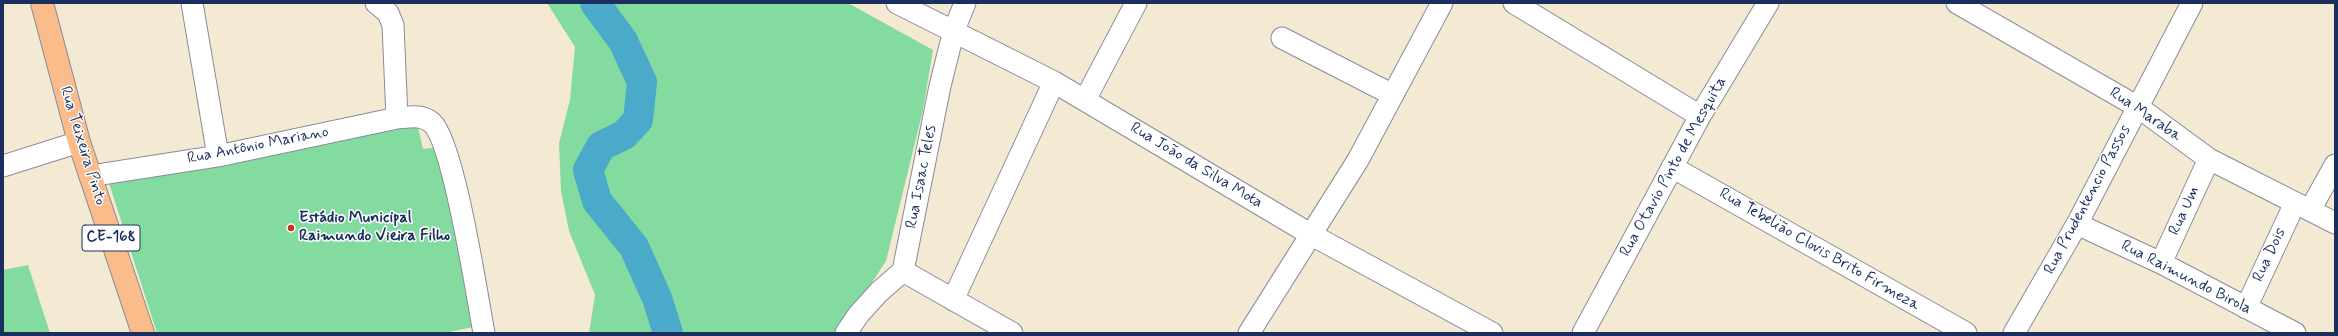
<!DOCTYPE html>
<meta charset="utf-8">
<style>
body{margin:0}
#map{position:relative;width:2338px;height:336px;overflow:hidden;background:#f4ead4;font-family:Mynerve,sans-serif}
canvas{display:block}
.frame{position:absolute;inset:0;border:4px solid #1b2f5e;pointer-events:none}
</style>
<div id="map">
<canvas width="2338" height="336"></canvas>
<div class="frame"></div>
</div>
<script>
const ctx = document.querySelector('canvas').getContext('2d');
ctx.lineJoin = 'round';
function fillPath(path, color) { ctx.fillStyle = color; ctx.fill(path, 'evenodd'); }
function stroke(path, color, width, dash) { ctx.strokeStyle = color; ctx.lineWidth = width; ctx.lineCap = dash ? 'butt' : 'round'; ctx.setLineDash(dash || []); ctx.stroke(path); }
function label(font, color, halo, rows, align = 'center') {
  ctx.font = font + ' Mynerve,sans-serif'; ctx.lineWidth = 3; ctx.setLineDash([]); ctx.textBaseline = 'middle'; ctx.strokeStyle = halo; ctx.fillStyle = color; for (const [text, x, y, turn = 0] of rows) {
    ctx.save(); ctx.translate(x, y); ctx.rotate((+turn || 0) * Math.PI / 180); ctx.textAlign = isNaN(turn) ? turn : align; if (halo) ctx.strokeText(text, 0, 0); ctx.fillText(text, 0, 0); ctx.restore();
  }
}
fillPath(new Path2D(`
 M547,3h301l85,47 -10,60 -37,151 -47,72h-250l6,-38 -26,-64 -8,-40 -2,-48 11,-43 5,-53z
 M417,123l6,26 17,-2 38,179 -34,7h-287l-49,-153z
 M28,265l22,68h-47v-63z`), '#83dba0');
stroke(new Path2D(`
 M595,3l28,38 19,41 -4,38 -14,15 -23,11 -13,24 9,31 37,46 23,51 11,35`), '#4baaca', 30);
const minor = new Path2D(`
 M192,3l26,153
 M376,3l12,10 5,12 4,93
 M897,3l157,79 256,152 182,99
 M1514,3l186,113
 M1957,3l181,104 71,52 126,64
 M1282,38l111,57
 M1085,100l51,-97
 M3,166l76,-24
 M1672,167l294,166
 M90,176l128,-20 179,-38c13,-1 25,-4 35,5 22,20 45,173 52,210
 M2310,210l25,-45
 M2077,224l84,39 134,70
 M2161,263l48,-104
 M903,271l109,62
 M953,300l101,-218
 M2246,308l49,-105
 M846,333l13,-19 20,-22 24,-21 37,-185 14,-56 11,-27
 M1249,333l109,-173 84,-157
 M1583,333l117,-217 68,-113
 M2014,333l63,-109 115,-221`);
const major = new Path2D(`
 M42,3l37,139 64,191`);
stroke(minor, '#888c99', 23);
stroke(major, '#888c99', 24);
stroke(minor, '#fff', 21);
stroke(major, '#fabc8b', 22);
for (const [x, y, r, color] of [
 [291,228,4,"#c8321e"]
]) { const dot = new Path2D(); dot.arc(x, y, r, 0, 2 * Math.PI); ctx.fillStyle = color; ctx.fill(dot); stroke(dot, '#fff', 1.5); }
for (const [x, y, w] of [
 [111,238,58]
]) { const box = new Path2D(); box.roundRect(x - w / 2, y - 13, w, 26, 3); ctx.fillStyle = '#fff'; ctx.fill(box); stroke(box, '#1b2f5e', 1); }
label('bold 15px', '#1b2f5e', null, [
 ["CE-168",111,238]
]);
label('16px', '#1b2f5e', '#fff', [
 ["Rua Maraba",2145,115,34],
 ["Rua Teixeira Pinto",82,146,73],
 ["Rua Antônio Mariano",258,146,-11],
 ["Rua João da Silva Mota",1196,166,31],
 ["Rua Otavio Pinto de Mesquita",1674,167,-61],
 ["Rua Isaac Teles",922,177,-79],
 ["Rua Prudentencio Passos",2088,200,-62],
 ["Rua Um",2185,211,-65],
 ["Rua Tebelião Clovis Brito Firmeza",1819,250,30],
 ["Rua Dois",2270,255,-65],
 ["Rua Raimundo Birola",2186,278,27]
]);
label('bold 16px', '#1b2f5e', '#fff', [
 ["Estádio Municipal",299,219],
 ["Raimundo Vieira Filho",299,237]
], 'left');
</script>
